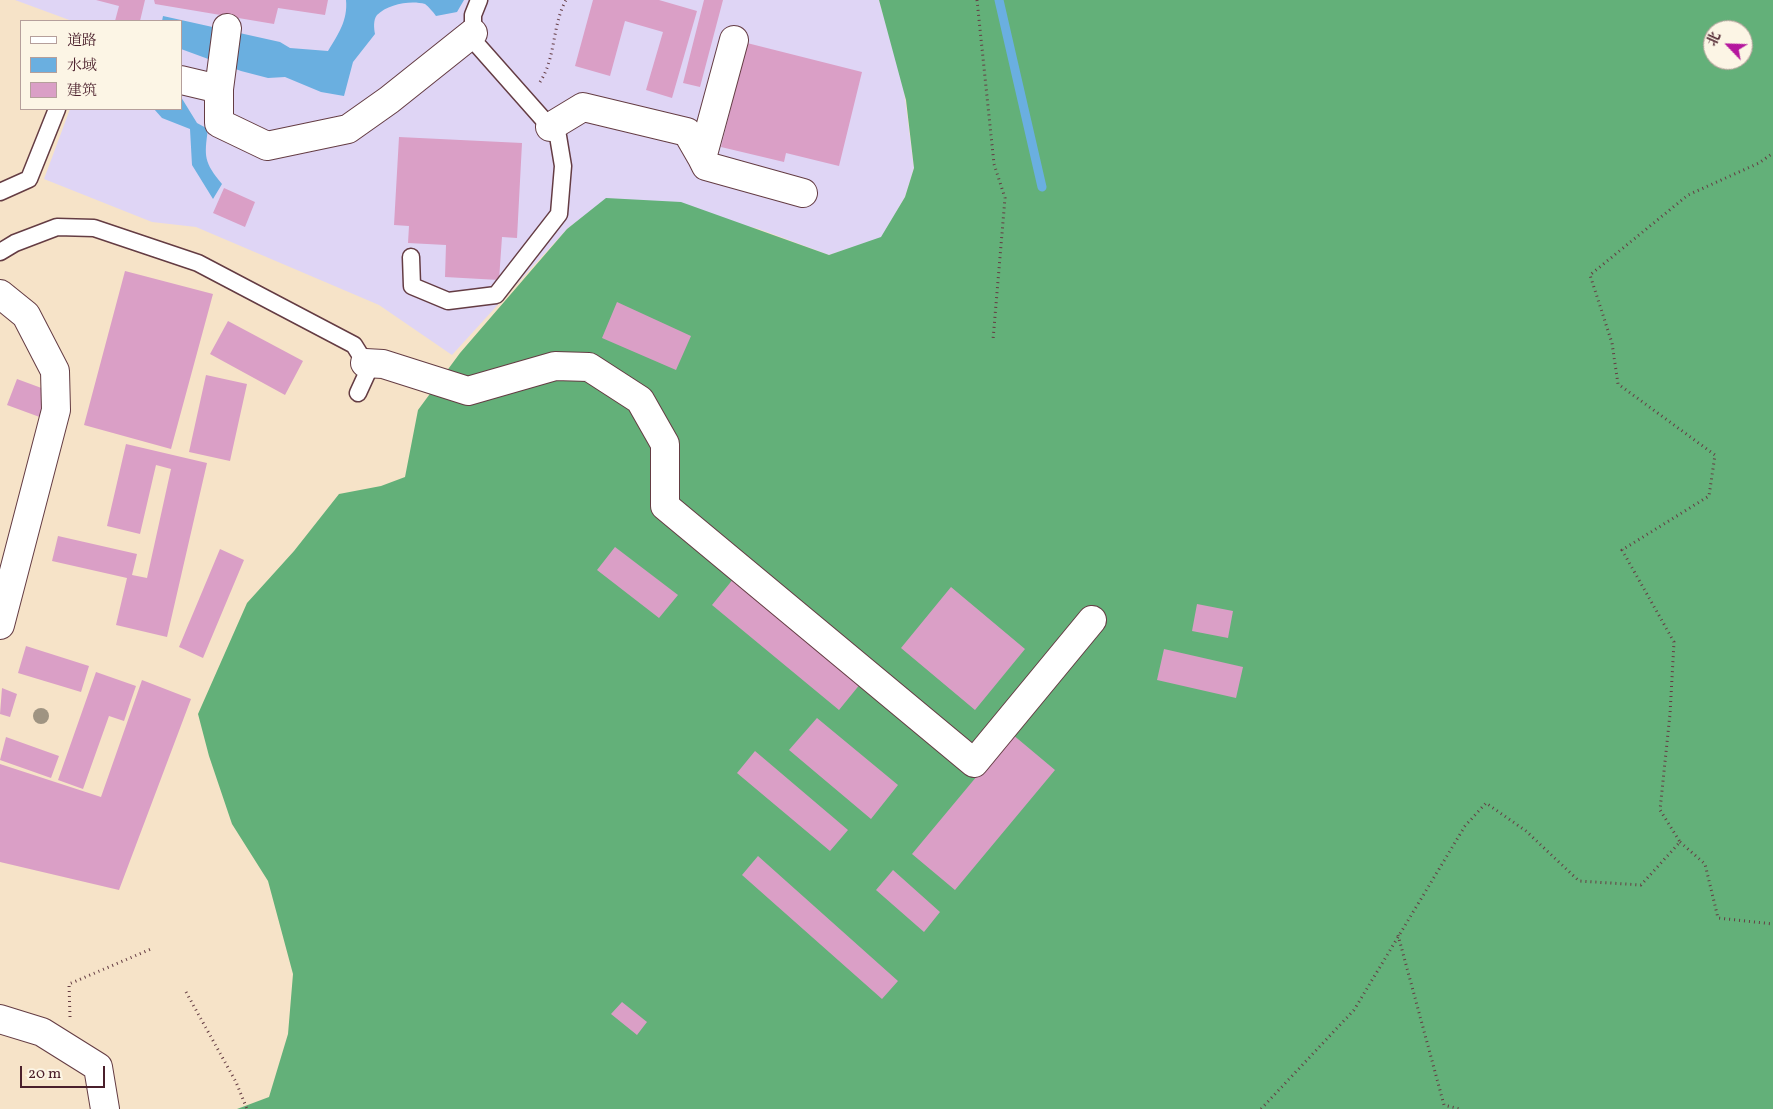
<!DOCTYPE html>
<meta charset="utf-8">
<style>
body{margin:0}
#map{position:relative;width:1773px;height:1109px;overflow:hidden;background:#f6e3c8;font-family:Vollkorn,"Noto Serif SC",serif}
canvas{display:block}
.legend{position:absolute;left:20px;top:20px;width:162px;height:90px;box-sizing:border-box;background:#fcf5e5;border:1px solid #b59f9b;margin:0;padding:6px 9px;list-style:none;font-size:15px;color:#4a1f2b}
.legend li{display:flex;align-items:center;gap:10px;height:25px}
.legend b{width:25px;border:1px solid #b59f9b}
.north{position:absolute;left:1703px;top:20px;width:50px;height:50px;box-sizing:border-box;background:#fcf5e5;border:1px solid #b59f9b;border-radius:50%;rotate:294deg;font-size:14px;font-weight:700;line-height:20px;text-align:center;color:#4a1f2b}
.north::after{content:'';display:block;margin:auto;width:18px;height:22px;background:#b5179e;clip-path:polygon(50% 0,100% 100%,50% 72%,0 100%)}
.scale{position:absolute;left:20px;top:1066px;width:85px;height:22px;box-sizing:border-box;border:2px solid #4a1f2b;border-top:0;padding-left:6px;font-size:15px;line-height:18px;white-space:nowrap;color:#4a1f2b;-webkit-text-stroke:4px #fcf5e5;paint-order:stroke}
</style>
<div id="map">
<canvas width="1773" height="1109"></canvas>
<ul class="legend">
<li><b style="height:6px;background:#fff"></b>道路</li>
<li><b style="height:14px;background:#6aafe0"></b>水域</li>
<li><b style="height:14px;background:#da9fc6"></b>建筑</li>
</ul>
<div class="north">北</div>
<div class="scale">20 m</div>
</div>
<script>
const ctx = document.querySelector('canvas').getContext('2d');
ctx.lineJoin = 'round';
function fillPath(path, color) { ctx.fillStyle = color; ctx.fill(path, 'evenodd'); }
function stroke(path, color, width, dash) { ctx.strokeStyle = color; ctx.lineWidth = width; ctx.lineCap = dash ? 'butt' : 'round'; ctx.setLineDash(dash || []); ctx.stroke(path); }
fillPath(new Path2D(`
 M15,0h864l24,83 11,85 -9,29 -24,41 -52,17 -70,-26 -153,-30 -39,30 -115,126 -73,-50 -183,-78 -44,-5 -108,-43 26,-70h111v-88h-109z`), '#dfd5f5');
fillPath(new Path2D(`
 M879,0h894v1109h-1536l32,-12 19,-63 5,-60 -25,-93 -36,-57 -23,-68 -11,-42 49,-111 47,-52 45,-57 42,-8 24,-9 13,-67 42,-57 107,-124 39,-31 75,4 148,53 52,-18 24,-40 9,-29 -8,-68zM1713,30h30v30h-30z`), '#63b079');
fillPath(new Path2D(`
 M346,0h118l-7,12 -21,4c-3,-4 -7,-9 -11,-12 -14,-4 -37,0 -48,11 -4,5 -3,13 -2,19l-22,28 -9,34 -23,-4 -36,-15 -17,1 -27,-7 -60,-22v-28h-19l1,-5 117,26 10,6 38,3c10,-16 20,-31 18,-51z
 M181,97l16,26 11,6c-4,28 -4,33 14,55l-9,15 -21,-34 -2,-36 -28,-11 -8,-9h27z`), '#6aafe0');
stroke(new Path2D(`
 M999,0l43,187`), '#6aafe0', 9);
fillPath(new Path2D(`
 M96,0h49l-5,21h-25l4,-15z
 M154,0h174l-3,15 -47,-7 -4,16 -119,-20z
 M593,0h66l38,11 -25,87 -26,-8 17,-58 -38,-11 -15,55 -35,-10z
 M704,0h19l-23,87 -17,-4z
 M747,43l115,29 -23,94 -53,-13 -2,9 -63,-15z
 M399,137l123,6 -5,95 -15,-1 -3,43 -54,-3 1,-32 -38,-2 1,-17 -15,-1z
 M224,188l31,14 -10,25 -32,-14z
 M125,271l88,23 -42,155 -87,-24z
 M617,302l74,34 -15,34 -74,-32z
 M228,321l75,40 -18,34 -75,-41z
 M206,375l41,9 -17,77 -41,-9z
 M17,379l38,14 -10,26 -38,-14z
 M126,444l81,19 -40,174 -51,-12 11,-47 -75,-17 6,-25 79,18 -5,21 15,3 24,-109 -15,-4 -16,69 -33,-8z
 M615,547l63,48 -19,23 -62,-48z
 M220,549l24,11 -41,98 -24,-11z
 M734,578l127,105 -22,27 -127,-105z
 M951,587l74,62 -50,61 -74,-62z
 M1197,604l36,7 -5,27 -36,-7z
 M26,646l63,20 -8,26 -63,-19z
 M1164,649l79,18 -7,31 -79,-18z
 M96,672l40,14 -12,35 -15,-5 -26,73 -25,-9z
 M142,680l49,19 -72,191 -119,-28v-98l101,33z
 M2,688l15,6 -7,23 -10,-3z
 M817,718l81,67 -27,34 -82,-69z
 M1012,734l43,36 -100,120 -43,-36z
 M6,737l53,19 -8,22 -51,-18z
 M755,751l93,79 -18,21 -93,-78z
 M758,856l140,125 -16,18 -140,-124z
 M893,870l47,42 -16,20 -48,-42z
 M622,1002l25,20 -10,13 -26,-21z`), '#da9fc6');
const service = new Path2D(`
 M0,192l29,-13 28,-70
 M0,252l15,-9 42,-16 37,1 104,35 156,82 15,24 -11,24
 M411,257l1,29 36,15 48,-6 63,-81 4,-48 -5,-30 -85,-96v-25l6,-15`);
const minor = new Path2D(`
 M181,80l38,9 8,-61
 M219,89v34l48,23 81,-17 41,-29 84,-67
 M550,127l33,-20 104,25 15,26 32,-118
 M702,158l4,8 97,27
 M0,294l26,21 29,56 1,39 -56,215
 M365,363l18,1 85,27 87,-25 34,1 51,33 25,44v62l309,257 118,-143
 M0,1019l42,13 56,35 7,42`);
stroke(service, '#643c43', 19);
stroke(minor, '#643c43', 30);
stroke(new Path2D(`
 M977,0l17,164 11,34 -12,142
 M540,82c16,-24 12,-57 26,-82
 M1680,842l25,22 13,54 55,6
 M1398,935l46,170 16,4
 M186,992l50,90 11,27
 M70,1017l-1,-33 82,-35
 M1261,1109l93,-99 111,-184 21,-23 40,28 53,50 62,4 39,-43 -20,-32 10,-96 4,-72 -52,-92 87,-54 6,-41 -97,-71 -6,-41 -22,-68 98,-80 71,-32 14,-10`), '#643c43', 3, [1, 4]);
stroke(service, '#fff', 16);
stroke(minor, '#fff', 28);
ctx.fillStyle = '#9f9482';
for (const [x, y] of [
 [41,716]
]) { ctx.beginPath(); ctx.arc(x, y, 8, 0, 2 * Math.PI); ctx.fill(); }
</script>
